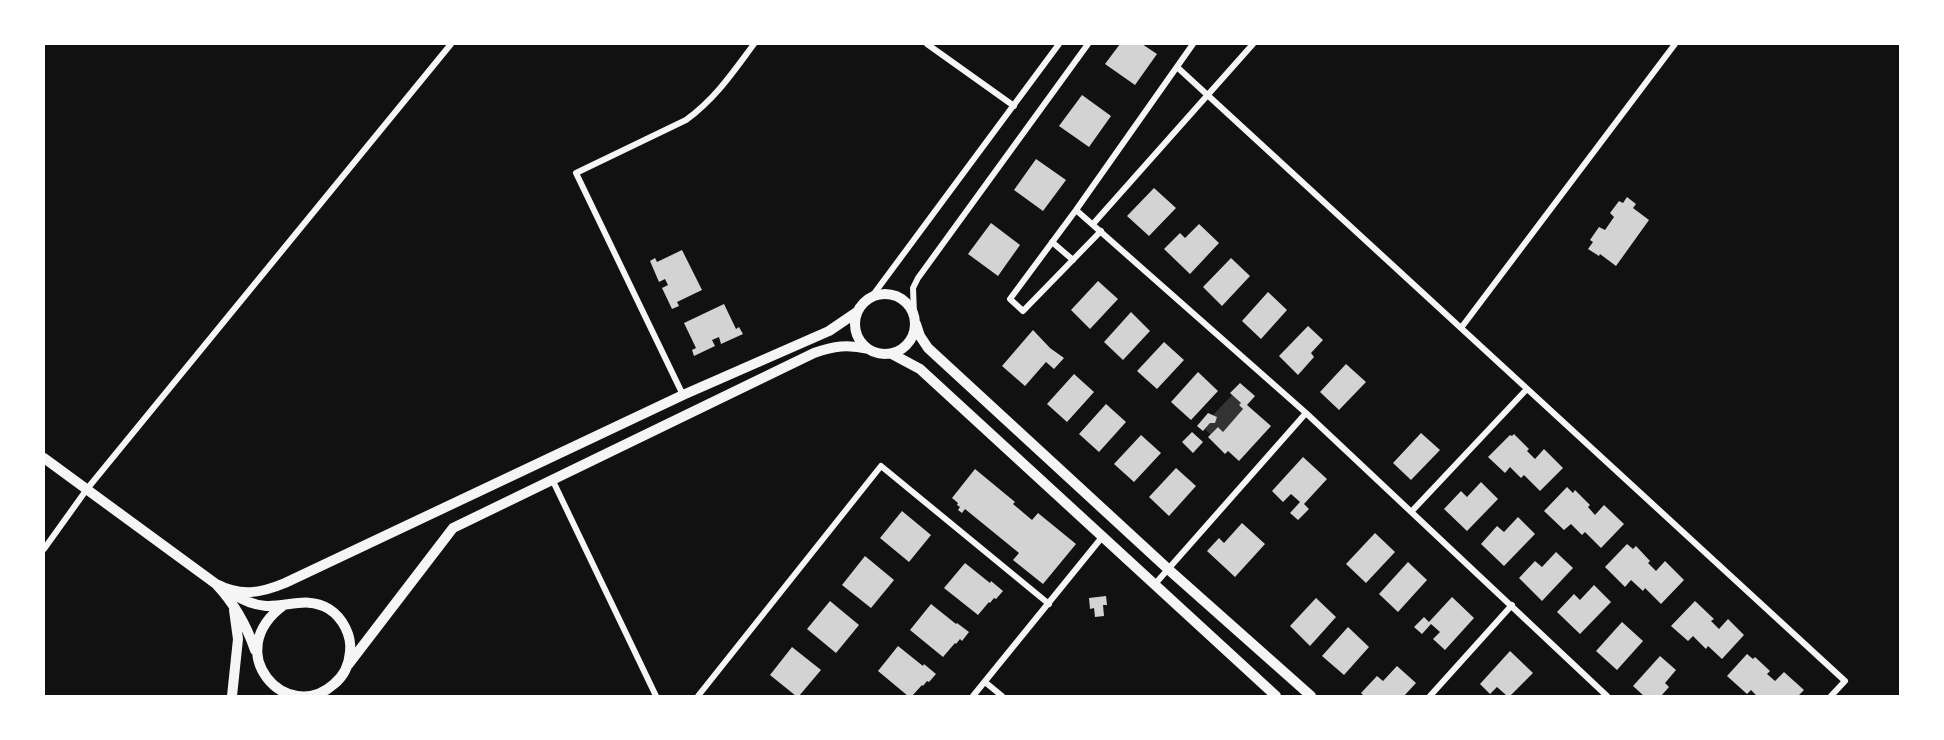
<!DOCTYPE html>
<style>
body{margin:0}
#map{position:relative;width:1944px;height:740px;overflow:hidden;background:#111;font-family:Signika,sans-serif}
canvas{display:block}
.frame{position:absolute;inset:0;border:45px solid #fff;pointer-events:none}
</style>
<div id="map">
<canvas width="1944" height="740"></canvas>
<div class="frame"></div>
</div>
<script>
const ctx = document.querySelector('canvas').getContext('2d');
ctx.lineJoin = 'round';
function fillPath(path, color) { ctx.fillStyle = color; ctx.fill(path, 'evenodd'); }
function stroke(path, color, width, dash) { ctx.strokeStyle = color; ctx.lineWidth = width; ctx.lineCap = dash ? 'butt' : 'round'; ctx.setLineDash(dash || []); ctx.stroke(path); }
fillPath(new Path2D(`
 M1232,395l9,8 -2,2 4,4 -20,23 -5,-5 -7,8 -6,-6 5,-6h5l2,-6 -4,-2z`), '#333');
fillPath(new Path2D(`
 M1120,44h22l15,10 -22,31 -30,-21z
 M1082,95l29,21 -22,31 -30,-21z
 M1036,159l30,21 -23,31 -29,-21z
 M1154,188l22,20 -27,28 -22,-20z
 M1627,197l9,7 -3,4 16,12 -33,46 -16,-12 -1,2 -11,-7 5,-7 -3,-2 9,-13 6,3 9,-13 -4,-4 9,-12 4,2z
 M991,223l29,22 -22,31 -30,-22z
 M1199,224l20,19 -29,31 -26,-25 16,-16 5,5z
 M682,250l20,40 -25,12 2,4 -7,3 -10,-21 6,-3 -3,-6 -6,3 -9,-21 5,-3 2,4z
 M1231,258l19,18 -28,30 -19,-19z
 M1098,281l20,18 -28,30 -19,-19z
 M1268,292l19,18 -26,29 -19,-18z
 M724,304l12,25 3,-2 4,7 -22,10 -2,-7 -7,3 3,6 -21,10 -2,-6 4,-2 -12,-25z
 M1131,312l19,19 -27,29 -19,-18z
 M1308,326l15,14 -12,13 3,4 -16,18 -19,-19z
 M1033,330l17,18 14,10 -10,11 -8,-7 -21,24 -23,-20z
 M1164,342l20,18 -27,29 -20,-18z
 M1346,364l20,18 -27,28 -19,-18z
 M1198,372l20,19 -27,29 -20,-18z
 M1074,374l20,18 -27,30 -20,-18z
 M1240,383l15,13 -8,9 24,21 -32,35 -11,-10 -3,3 -17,-17 10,-10 5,5 20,-23 -4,-4 2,-2 -11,-10z
 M1106,404l20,18 -27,30 -20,-18z
 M1208,413l9,4 -2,6h-5l-7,8 -6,-5z
 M1192,432l11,10 -10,11 -11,-11z
 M1421,433l19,17 -29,30 -18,-17z
 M1514,434l15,15 -2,2 8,8 9,-10 19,19 -23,23 -16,-16 -3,3 -11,-11 -5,6 -17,-16 22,-22 2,1z
 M1141,435l20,18 -27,29 -20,-18z
 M1303,457l24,22 -23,25 5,5 -11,11 -8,-7 10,-11 -9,-8 -8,8 -11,-11z
 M1176,468l20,18 -27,30 -20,-19z
 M975,469l40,33 -2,2 19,16 6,-7 38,31 -33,40 -30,-24 6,-7 -54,-44 -3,4 -4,-3 2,-3 -3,-2 1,-2 -6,-5z
 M1481,482l17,17 -31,32 -23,-22 17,-18 6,6z
 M1567,487l6,6 2,-3 15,15 -2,2 7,8 9,-10 20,19 -23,24 -16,-16 -3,3 -11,-11 -7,6 -20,-19z
 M902,511l29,24 -22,27 -29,-24z
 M1518,517l17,17 -31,32 -23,-22 16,-18 7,6z
 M1242,523l23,21 -30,33 -28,-26 12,-13 5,5z
 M1375,533l20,19 -29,31 -20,-19z
 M1627,544l6,5 3,-3 14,15 -2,2 8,8 9,-10 19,19 -23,24 -16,-16 -2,3 -12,-11 -6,7 -20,-20z
 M1556,552l17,16 -31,33 -23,-23 16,-17 7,6z
 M865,556l29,24 -23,28 -29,-23z
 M1408,562l19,18 -29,32 -19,-18z
 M965,563l25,20 1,-2 12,10 -7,8 -2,-1 -4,5 -1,-1 -11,13 -34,-27z
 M1594,585l17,17 -31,32 -23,-22 17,-18 6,6z
 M1106,596l1,9h-4l1,11 -9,1 -1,-9 -4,1 -1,-11z
 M1452,597l22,21 -29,32 -12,-11 7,-7 -9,-8 -9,10 -8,-7 10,-10 5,5z
 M1316,598l20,19 -26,29 -20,-20z
 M830,601l29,24 -23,28 -29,-24z
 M1695,601l19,18 -3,2 8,8 9,-10 16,16 -22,24 -14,-13 -2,3 -13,-13 -5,5 -17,-15z
 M931,604l25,20 1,-1 12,9 -7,9 -2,-2 -4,5 -1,-1 -12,14 -33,-27z
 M1622,622l21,19 -26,29 -21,-19z
 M1348,627l21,20 -25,28 -22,-19z
 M898,646l25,20 1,-2 12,10 -7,8 -2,-1 -4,5 -1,-1 -10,11h-4l-30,-25z
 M792,647l29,23 -22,26h-3l-26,-21z
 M1510,651l23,22 -23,23h-6l2,-1 -9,-8 -7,7 -10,-10z
 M1747,654l6,5 2,-2 15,14 -3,3 8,7 9,-9 20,18 -6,6h-41l-6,-6 -4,4 -20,-18z
 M1660,656l16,14 -11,13 4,4 -8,9h-17l-11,-10z
 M1397,666l19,17 -12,13h-40l-3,-3 16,-17 6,5z`), '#d3d3d3');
stroke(new Path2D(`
 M927,44l87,62
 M1177,67l668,614 -14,15
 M1076,210l230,203 301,283
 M1093,224l160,-180
 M1101,231l-78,80 -13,-12 66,-89 117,-166
 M1052,242l21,18
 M873,295l186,-251
 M914,314l-1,-26 5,-10 170,-234
 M1461,328l214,-284
 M683,395l-107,-222 110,-53c30,-22 47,-48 68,-76
 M552,479l104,217
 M1412,511l114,-121
 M44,549l43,-60 364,-445
 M1155,584l151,-171
 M985,682l17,14
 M698,696l183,-230 168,138
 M973,696l130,-160
 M1430,696l82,-91`), '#f5f5f5', 6);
stroke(new Path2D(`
 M855 324a30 30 0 1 1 60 0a30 30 0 1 1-60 0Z
 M916,324l4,12 8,12 240,221 143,127
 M892,354l28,15 356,327
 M44,458l172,126c19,20 30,40 39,66
 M216,584c25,13 45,9 69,-1l398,-188 146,-64 28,-19
 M232,593c10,7 21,12 34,13 22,1 42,-10 63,3 14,9 23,27 21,43 -1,13 -6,24 -16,32 -47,42 -115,-32 -50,-79
 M348,665l105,-137 361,-175c20,-7 34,-9 54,-4
 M232,696l6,-57 -4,-29`), '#f5f5f5', 10);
</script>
